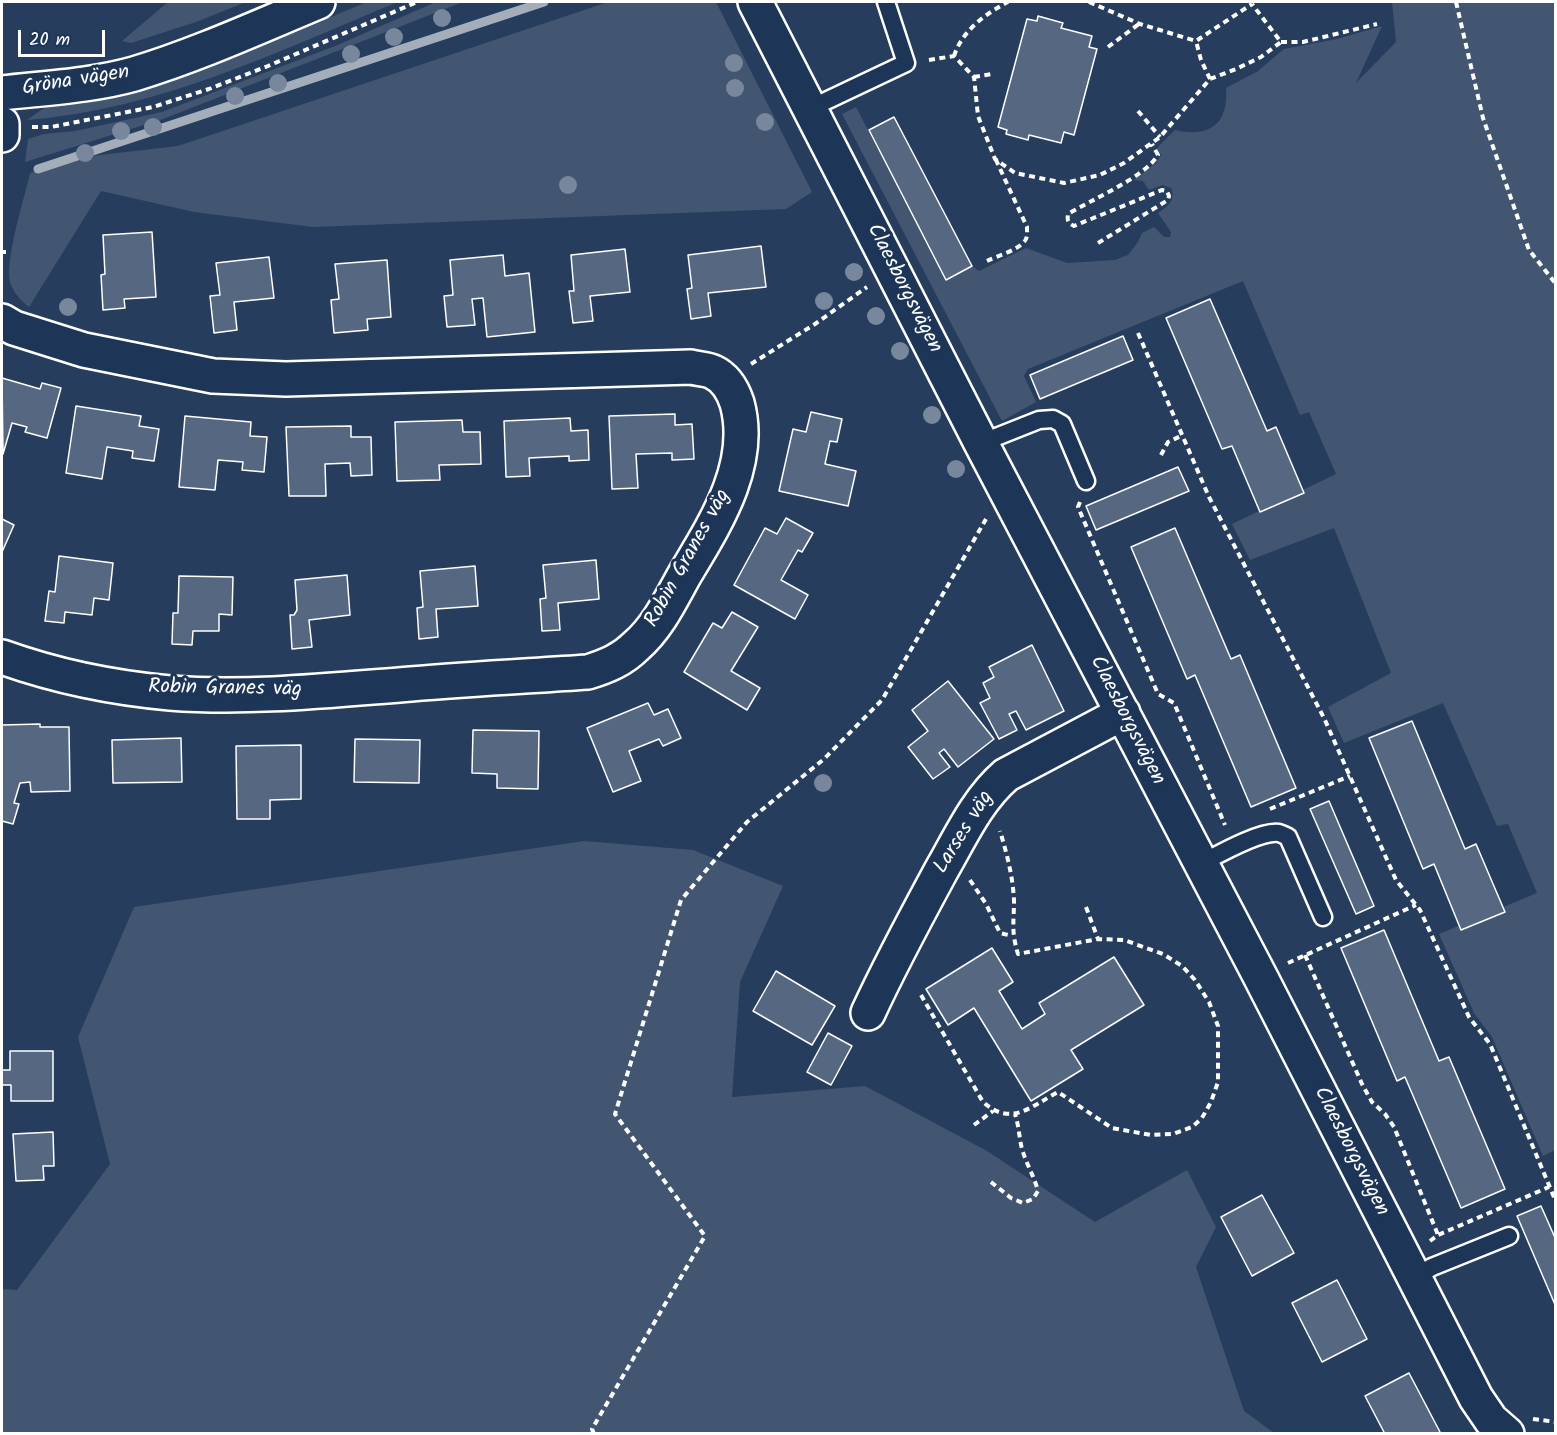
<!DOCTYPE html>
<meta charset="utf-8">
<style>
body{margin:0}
#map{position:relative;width:1557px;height:1435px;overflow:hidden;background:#263d5e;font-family:Kalam,sans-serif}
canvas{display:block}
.frame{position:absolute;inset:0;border:3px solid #fff;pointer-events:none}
.scale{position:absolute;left:18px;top:30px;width:87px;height:27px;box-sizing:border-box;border:3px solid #fff;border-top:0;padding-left:8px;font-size:18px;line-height:21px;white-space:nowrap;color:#fff;-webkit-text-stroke:4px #1d3557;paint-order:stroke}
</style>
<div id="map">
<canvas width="1557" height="1435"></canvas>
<div class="frame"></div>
<div class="scale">20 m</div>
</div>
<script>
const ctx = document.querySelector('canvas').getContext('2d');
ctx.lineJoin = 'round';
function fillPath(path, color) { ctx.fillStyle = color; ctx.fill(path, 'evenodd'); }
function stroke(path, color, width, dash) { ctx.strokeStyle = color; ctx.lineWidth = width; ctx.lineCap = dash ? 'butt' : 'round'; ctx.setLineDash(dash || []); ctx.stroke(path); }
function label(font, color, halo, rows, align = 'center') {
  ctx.font = font + ' Kalam,sans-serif'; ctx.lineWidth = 6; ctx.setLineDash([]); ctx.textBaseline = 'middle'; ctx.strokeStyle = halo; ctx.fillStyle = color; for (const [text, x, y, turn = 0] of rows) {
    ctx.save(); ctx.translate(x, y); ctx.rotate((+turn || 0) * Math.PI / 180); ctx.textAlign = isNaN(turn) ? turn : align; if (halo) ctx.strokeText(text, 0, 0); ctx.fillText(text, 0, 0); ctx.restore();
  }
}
fillPath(new Path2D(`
 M168,2h78l-50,20 -65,21 -9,-2z
 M367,2h31c-119,49 -240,108 -371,118l17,-12 102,-21 60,-18z
 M436,2h27l-300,117 -138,43 3,-23 16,-5 31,-3 87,-19 173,-66z
 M608,2h108l96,190 -26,17 -473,18 -119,-15 -93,-21 -72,116c-7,-5 -15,-14 -18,-22 -8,-21 14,-88 19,-112l53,-16 95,-11z
 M1392,2h163v1148l-12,6 -51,-119 -18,-24 -35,-79 98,-41 -29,-69 -11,2 -54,-123 -99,40 -16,-36 63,-34 -57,-145 -84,32 -18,-36 104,-50 -27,-62 -9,3 -57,-134 -215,88 -4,7 12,26 -34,19 -160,-307 14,-7 90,173 26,-14 7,5 47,-23 41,15 48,-3 13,-5 10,-13 4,-9 12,-6 10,10h6l1,-5 -13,-19c10,-7 18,-12 13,-25l-8,-3 -14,5 -6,-9 -9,-1 22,-17 5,-8 -4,-7 18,-18c34,8 54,-6 51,-42l32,-17 26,-22 53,-10 45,-13 -26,57 40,-41z
 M584,841l109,9 90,36 -43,96 -8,115 133,-11 122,65 108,71 92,-52 29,57 -20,40 48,144 30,22h-1272v-144l15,1 93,-126 -32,-127 56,-130z`), '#425672');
stroke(new Path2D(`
 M38,169l506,-167`), '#a4aebb', 9);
const building = new Path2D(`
 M1038,16l25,7 -2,5 31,8 -3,11 8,2 -23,86 -10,-3 -3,11 -32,-8 -1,5 -22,-6 1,-4 -9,-3 29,-108 10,2z
 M894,117l78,149 -26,14 -77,-150z
 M152,232l4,65 -32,2 1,9 -22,2 -2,-35 4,-1 -2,-39z
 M761,246l5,41 -58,6 3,23 -20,3 -4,-30 5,-1 -4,-33z
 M625,249l5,43 -40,4 3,25 -20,2 -4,-32h5l-3,-36z
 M503,255l2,21 24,-3 6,59 -48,5 -4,-39 -11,1 3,26 -28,2 -3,-31 9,-1 -3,-35z
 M269,257l5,41 -40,4 3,28 -23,3 -4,-37 10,-1 -4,-32z
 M387,260l4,57 -24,2 1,11 -34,3 -3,-33 8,-1 -4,-35z
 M1210,299l57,132 9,-4 28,66 -44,19 -28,-66 -10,3 -56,-131z
 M1123,336l10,24 -93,39 -10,-24z
 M2,378l38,11 2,-6 19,5 -14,50 -22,-6 2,-5 -15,-4 -9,31z
 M76,406l65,10 -2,10 20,3 -5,32 -22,-3 1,-7 -26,-4 -5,32 -36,-6z
 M811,412l31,7 -5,23 -7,-1 -5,23 31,7 -8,35 -69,-15 14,-62 13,3z
 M675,414v11l17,-1 2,35 -22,1v-7l-36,1 2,34 -26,1 -3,-73z
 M185,416l66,6 -1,14 17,1 -3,35 -22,-2 1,-8 -25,-2 -3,30 -36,-3z
 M570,418l1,13 17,-1 1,30 -20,1v-5l-40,2 1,18 -24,1 -2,-56z
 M462,420l1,12h17l1,32 -42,1 1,15 -43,1 -2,-59z
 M351,426v11h20l1,38 -21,1 -1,-13 -25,1 1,32h-37l-3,-69z
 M1178,467l11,24 -93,39 -10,-24z
 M786,518l27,15 -11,19 -4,-2 -17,30 27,15 -13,24 -61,-34 31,-57 12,6z
 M2,519l12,6 -12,27z
 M1175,528l56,131 9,-4 56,133 -45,19 -56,-132 -8,4 -56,-132z
 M59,556l54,7 -4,37 -15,-2 -2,17 -27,-3 -1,11 -19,-2 4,-30 6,1z
 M596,560l3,39 -41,4 2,27 -18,1 -2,-32 6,-1 -3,-33z
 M475,566l3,40 -42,3 2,28 -19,2 -2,-31 6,-1 -3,-36z
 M347,575l3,40 -41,5 3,27 -20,2 -2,-34h4l3,-5 -2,-30z
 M179,576l54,1 -1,38 -13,-1v17h-26l-1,14 -20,-1 1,-31h5z
 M732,612l26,15 -27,44 29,17 -13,22 -63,-38 29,-49 9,5z
 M1032,645l32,66 -38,19 -10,-19 -7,3 8,16 -18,9 -19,-36 10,-5 -7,-15 11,-6 -5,-10z
 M948,681l46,58 -36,28 -14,-18 -5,4 11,14 -17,12 -25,-32 20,-16 -16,-21z
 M648,703l6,12 14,-6 13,29 -18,8 -4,-7 -30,12 12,30 -28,11 -26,-64z
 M1412,721l53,128 11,-5 29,68 -44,18 -27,-66 -11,5 -54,-131z
 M40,724v3h29l1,64 -39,1 -1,-10 -10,1 -6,20 5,1 -6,20 -11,-3v-96z
 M473,730l66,1 -1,58 -41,-1v-14l-25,-1z
 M181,738l1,44 -69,1 -1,-43z
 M355,739l65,1 -1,43 -65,-1z
 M301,745v54l-31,1v19h-33l-1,-73z
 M1329,801l45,105 -18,8 -46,-105z
 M1384,930l55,131 10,-4 56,132 -44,19 -56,-131 -8,4 -56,-133z
 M992,948l21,34 -14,9 23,38 23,-15 -6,-11 75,-46 30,48 -73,45 12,19 -52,32 -57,-93 -26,17 -22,-36z
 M776,971l59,35 -23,39 -59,-34z
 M828,1033l24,13 -21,39 -24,-13z
 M10,1051h43v50h-42v-16h-9v-15h8z
 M53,1132l1,34h-11l1,14 -28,1 -3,-47z
 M1262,1195l32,58 -42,23 -31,-59z
 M1541,1206l15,34v67l-39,-91z
 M1337,1280l30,59 -45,23 -30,-59z
 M1409,1373l31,59 -1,2h-54l-20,-38z`);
fillPath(building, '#556781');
stroke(building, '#fff', 1.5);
const service = new Path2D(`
 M811,108l95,-45 -20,-61
 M981,443l58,-23 14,-1 9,5 24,57
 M1200,864c17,-9 61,-34 79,-31 1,0 9,4 9,4l35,80
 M1415,1277l17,-10 77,-31`);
const minor = new Path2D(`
 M755,2l226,441 279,533 216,422 15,22 16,14
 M2,93c43,-5 89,-7 132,-19 63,-19 124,-47 184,-72
 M2,124v11
 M2,321l12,7 70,22 129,26 73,3 405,-12c7,2 16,2 22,5 13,6 20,19 24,31 17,61 -22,121 -52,171 -14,25 -27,53 -49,72 -14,14 -29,20 -48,26 -59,4 -118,7 -177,12 -78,6 -162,15 -241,9 -56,-5 -115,-17 -168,-36
 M868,1013c23,-50 48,-96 74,-144 19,-33 35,-69 64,-94l117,-62`);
stroke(service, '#fff', 21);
stroke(minor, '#fff', 38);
stroke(new Path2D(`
 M1089,2l51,22 56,17
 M1456,2l27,116 46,132 27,34
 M1281,42h22l74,-18
 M1108,47l31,-23
 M954,56c8,-25 31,-42 54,-54
 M929,60l25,-4 20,21 4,39 17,43 20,14 49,10 36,-8 24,-12 36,-26 50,-58 26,-10 25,-12 20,-15 -29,-38
 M974,77l18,-3
 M1210,79l-9,-19 -5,-19 56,-37
 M1138,111l22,26
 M32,127h19l102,-20 56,-18 59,-23 149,-64
 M1098,243l70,-43 1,-4 -2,-5 -5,-1 -88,36c-6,-3 -7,-5 -6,-12 23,-14 77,-37 90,-59l-6,-11
 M2,252h4
 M987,261c10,-5 29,-10 37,-19 4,-4 3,-9 3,-15l-31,-67
 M1138,333l71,164 115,221 72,162 24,30 49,107 21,27 66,158
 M751,364l64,-40 52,-37
 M1161,455l7,-13 13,-6
 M1080,502l-2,5 80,187 16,9 51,122
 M1270,809l80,-33
 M970,880l16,24 14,29 12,3
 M1086,907l12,32
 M1305,955l57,129 10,18 13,12 9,13 44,108
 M1288,963l128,-58
 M921,995l62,107c28,25 47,5 75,-10l54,36 39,7 22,-1 19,-7 10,-9 9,-16 7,-20v-56l-9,-24 -14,-22 -13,-14 -19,-12 -39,-14 -26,-1 -80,15c-7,-23 -4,-31 -4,-53 -1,-24 -7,-47 -14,-70
 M974,1125l19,-14
 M991,1182l20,16 12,5 10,-4 5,-8c-4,-15 -12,-28 -16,-42 -3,-12 -3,-23 -7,-35
 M1430,1241l8,-6 111,-48
 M1533,1419l23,3
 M594,1434l-2,-5 113,-193 -90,-122 66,-214 66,-78 77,-63 58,-59 104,-181`), '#fff', 4, [6, 4.5]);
stroke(service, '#1d3557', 16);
stroke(minor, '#1d3557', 33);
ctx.fillStyle = '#79879c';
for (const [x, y] of [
 [442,18],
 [394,37],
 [351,54],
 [734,63],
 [278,83],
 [735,88],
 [235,96],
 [765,122],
 [153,127],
 [121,131],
 [85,153],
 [568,185],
 [854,272],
 [824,301],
 [68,307],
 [876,316],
 [900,351],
 [932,415],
 [956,469],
 [823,783]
]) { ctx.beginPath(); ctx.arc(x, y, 9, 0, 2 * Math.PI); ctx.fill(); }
label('21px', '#fff', '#1d3557', [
 ["Gröna vägen",76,82,-9],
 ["Claesborgsvägen",903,289,63],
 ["Robin Granes väg",689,559,-61],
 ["Robin Granes väg",225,690,1],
 ["Claesborgsvägen",1126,721,63],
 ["Larses väg",965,833,-58],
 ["Claesborgsvägen",1350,1152,63]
]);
</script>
